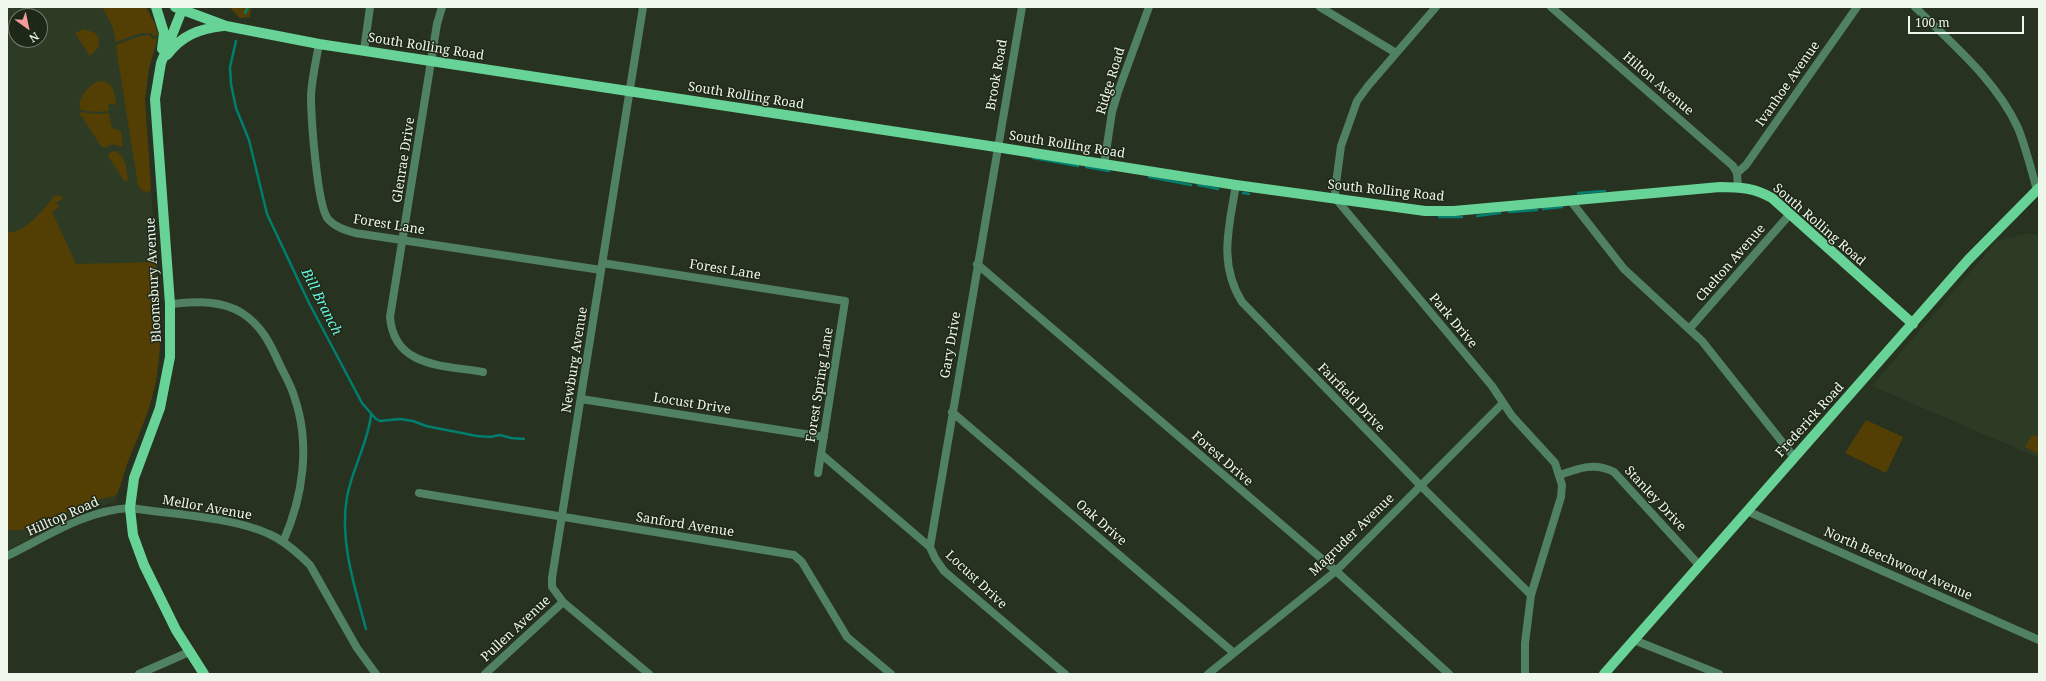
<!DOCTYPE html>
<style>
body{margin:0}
#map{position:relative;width:2046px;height:681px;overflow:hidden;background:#283221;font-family:"Noto Serif",serif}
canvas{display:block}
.frame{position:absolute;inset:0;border:8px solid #eff6eb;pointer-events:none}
.north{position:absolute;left:8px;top:8px;width:40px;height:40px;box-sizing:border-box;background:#1e2818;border:1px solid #727a6c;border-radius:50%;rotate:147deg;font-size:11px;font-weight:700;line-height:16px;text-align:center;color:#eff6eb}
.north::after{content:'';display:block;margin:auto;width:14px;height:18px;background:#f59b9c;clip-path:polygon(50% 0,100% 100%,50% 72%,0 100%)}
.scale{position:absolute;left:1908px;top:16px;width:116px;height:18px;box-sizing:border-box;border:2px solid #eff6eb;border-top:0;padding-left:5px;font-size:12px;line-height:14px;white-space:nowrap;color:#eff6eb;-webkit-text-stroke:3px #1e2818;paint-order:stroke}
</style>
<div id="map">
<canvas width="2046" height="681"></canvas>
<div class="frame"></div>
<div class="north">N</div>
<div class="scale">100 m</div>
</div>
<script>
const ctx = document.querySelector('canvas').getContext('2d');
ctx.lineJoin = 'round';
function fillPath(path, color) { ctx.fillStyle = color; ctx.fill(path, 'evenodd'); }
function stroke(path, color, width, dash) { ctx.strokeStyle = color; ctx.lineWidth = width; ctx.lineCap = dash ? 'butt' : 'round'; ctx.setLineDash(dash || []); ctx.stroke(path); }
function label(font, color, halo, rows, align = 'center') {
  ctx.font = font + ' "Noto Serif",serif'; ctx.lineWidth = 3; ctx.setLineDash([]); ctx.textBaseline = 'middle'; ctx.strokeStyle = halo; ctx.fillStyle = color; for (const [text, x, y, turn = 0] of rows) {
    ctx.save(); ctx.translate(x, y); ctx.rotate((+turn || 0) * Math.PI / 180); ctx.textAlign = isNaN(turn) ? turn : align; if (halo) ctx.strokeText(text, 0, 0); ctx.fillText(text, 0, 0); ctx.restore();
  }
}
fillPath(new Path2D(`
 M7,7h138l10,18 3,10 -1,9 -8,24 -4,31 15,222v30l-8,47 -30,78 -6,26 -23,6 -86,42zM16,16h24v24h-24z
 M2029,233l10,3v222l-167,-72 125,-145z`), '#2d3b24');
fillPath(new Path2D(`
 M102,7h44l9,17 3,11 -5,1 -1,-3h-11l-25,9 -4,-17z
 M232,7h19l-1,10 -10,1 -9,-9z
 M84,29l11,4 4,5 -1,10 -8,8 -15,-23z
 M150,35l1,3 6,1 -8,29 -4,31 6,90 -3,4 -7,-3 -3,-5 -22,-138 2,-3 23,-8z
 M101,81c13,1 14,13 15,24l-8,-2 1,8 -13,1 -15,-2 -2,-7c4,-10 11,-20 22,-22z
 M81,112l16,2 12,-1 3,15 9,3 2,16 -11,-3 -8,4 -3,-2 -21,-32z
 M115,151c11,4 11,17 13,28l-3,3 -17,-26 1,-3z
 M61,195l2,4 -7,3 3,5 -7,5 24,52 80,-2c2,38 7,76 1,113 -5,30 -17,57 -28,84 -5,11 -7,28 -14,37l-11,2 -81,32h-16v-298c17,3 38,-24 47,-36z
 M1866,420l37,17 -17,36 -41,-20z
 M2032,435l7,2v17l-14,-7z`), '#533f04');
stroke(new Path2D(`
 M245,13l3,-6
 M236,41l-6,26 1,17 5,24 13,32 18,74 42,89 53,100 14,16 4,2 20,-2 13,2 13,5 51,10 13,1 10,-2 11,3 13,1
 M1033,158l45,8
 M1086,167l23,4
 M1149,177l42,8
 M1198,185l20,4
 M1243,193l6,1
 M1578,193l27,-2
 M1543,209l19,-2
 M1509,212l28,-2
 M1477,216l23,-3
 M1439,217h23
 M366,629c-11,-41 -27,-89 -19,-132 5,-28 21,-54 24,-82`), '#007e6e', 2.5);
stroke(new Path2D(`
 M442,7l-5,17 -47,293c4,51 54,48 93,55
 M643,7l-91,571v9l11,15 86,72
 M1320,7l76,46
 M1436,7l-68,79 -11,15 -16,45 -6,45 1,8 156,187 20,30 43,47 7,22 -1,12 -30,98 -6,48v31
 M1551,7l182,159 4,7 1,14
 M1915,7c37,37 81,73 103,121 8,20 13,41 19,62
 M319,44c-3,17 -7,34 -8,51 0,21 6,111 17,124 7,8 17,11 27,14l246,37
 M364,50l6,-43
 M1104,165l8,-53 6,-20 31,-85
 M1737,173l9,-8 111,-158
 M1236,185c-7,42 -18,78 6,117l178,183 111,110
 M1570,200l54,69 78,72 92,116
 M602,263l243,38 -27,172
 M977,264l359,307 113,103
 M170,304c25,-2 50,-5 72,9 19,12 28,30 37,50 5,11 12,22 15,33 17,48 9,101 -11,146
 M1690,328l100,-114
 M581,399l243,38
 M952,412l282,241
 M821,454l109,93 5,11 9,13 121,103
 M1560,475c19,-7 35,-13 54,-3l86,94
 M419,493l375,62 8,7 45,75 44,37
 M1747,511l292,129
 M930,547l92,-540
 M7,556c39,-19 79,-46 123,-48 40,6 103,9 139,26 16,7 29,19 41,31l47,83 19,26
 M1634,640l85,34
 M139,674l50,-22
 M485,674l78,-72
 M1208,674l128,-103 167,-168`), '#508163', 8);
stroke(new Path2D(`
 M156,7l8,26 -2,16
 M175,7l51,19 93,18 677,103 240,38 189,26h29l266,-24c20,0 35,1 52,11l141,126
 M182,10l-21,53 -6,36 15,205v53l-10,51 -26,70 -4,30 3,27 11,30 32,65 28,44
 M167,55c15,-20 32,-26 56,-29
 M1604,674l364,-414 71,-72`), '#68d397', 10);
label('13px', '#eff6eb', '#1e2818', [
 ["South Rolling Road",426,47,9],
 ["Brook Road",997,75,-80],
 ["Ridge Road",1111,81,-73],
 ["Hilton Avenue",1658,84,41],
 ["Ivanhoe Avenue",1788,84,-55],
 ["South Rolling Road",746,96,9],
 ["South Rolling Road",1067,145,9],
 ["Glenrae Drive",404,160,-81],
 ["South Rolling Road",1386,191,6],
 ["Forest Lane",389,225,9],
 ["South Rolling Road",1819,225,41],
 ["Chelton Avenue",1731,263,-49],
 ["Forest Lane",725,270,9],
 ["Bloomsbury Avenue",154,280,-93],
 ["Park Drive",1453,321,50],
 ["Gary Drive",951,345,-80],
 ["Newburg Avenue",575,360,-81],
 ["Forest Spring Lane",820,385,-81],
 ["Fairfield Drive",1351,398,46],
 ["Locust Drive",692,404,9],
 ["Frederick Road",1810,420,-48],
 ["Forest Drive",1222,459,41],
 ["Stanley Drive",1655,499,47],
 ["Mellor Avenue",207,508,10],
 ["Hilltop Road",63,517,-24],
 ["Oak Drive",1101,523,41],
 ["Sanford Avenue",685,525,9],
 ["Magruder Avenue",1352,535,-44],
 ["North Beechwood Avenue",1898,564,24],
 ["Locust Drive",976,580,43],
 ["Pullen Avenue",516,629,-43]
]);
label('italic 14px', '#67f2da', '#1e2818', [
 ["Bill Branch",321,302,63]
]);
</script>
